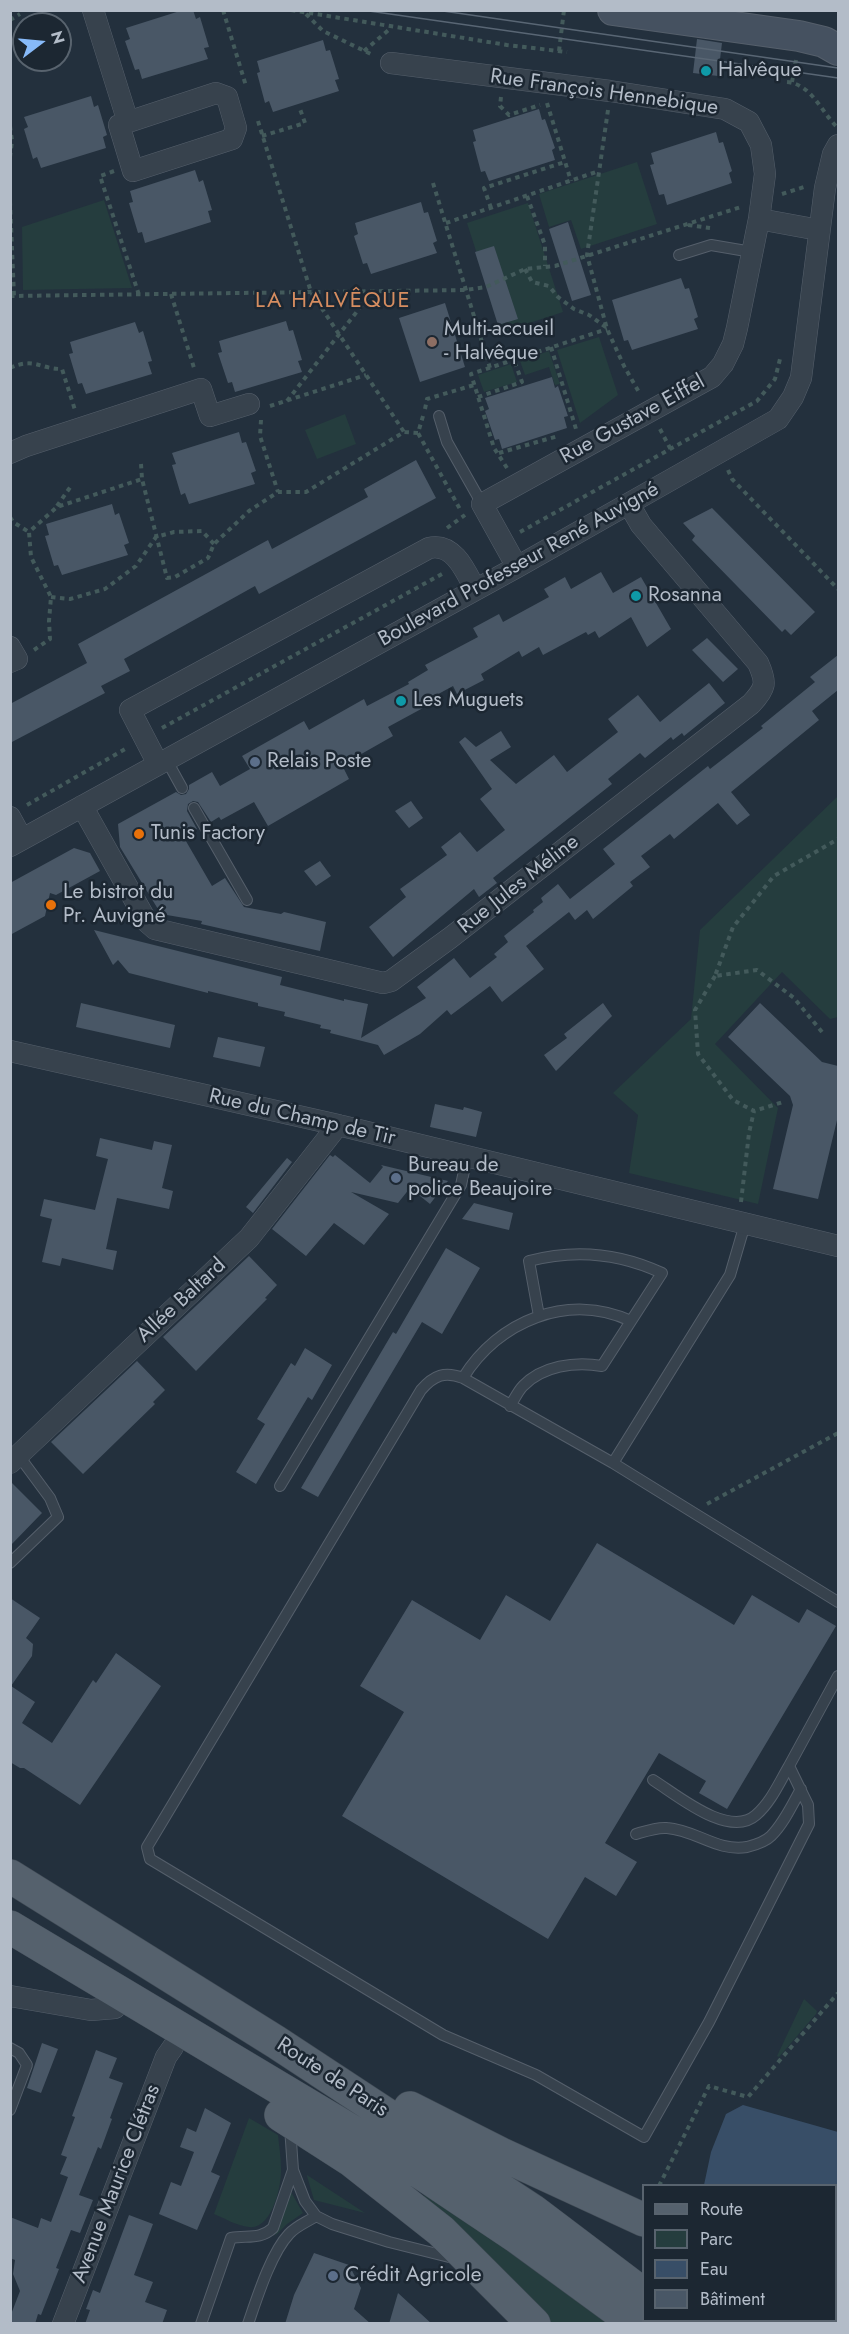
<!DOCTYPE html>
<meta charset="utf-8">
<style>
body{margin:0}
#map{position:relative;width:849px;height:2334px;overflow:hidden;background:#23303d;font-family:Jost,sans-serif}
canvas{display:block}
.frame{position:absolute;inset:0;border:12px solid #b3bcc8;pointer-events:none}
.legend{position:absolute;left:642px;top:2184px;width:195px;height:138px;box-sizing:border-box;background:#1c2732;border:2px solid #58636e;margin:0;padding:8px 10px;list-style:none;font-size:18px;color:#b3bcc8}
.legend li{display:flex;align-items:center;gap:12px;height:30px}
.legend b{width:30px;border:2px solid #58636e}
.north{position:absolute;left:12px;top:12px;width:60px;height:60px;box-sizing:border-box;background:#1c2732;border:2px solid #58636e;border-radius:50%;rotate:74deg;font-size:16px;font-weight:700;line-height:24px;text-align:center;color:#b3bcc8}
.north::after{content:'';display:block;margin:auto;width:21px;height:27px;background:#87baf9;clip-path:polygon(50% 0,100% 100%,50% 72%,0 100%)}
</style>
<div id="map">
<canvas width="849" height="2334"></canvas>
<div class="frame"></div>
<ul class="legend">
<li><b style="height:8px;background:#55616d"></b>Route</li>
<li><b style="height:16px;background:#253d3e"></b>Parc</li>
<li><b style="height:16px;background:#384e67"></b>Eau</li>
<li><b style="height:16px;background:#495766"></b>Bâtiment</li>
</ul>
<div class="north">N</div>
</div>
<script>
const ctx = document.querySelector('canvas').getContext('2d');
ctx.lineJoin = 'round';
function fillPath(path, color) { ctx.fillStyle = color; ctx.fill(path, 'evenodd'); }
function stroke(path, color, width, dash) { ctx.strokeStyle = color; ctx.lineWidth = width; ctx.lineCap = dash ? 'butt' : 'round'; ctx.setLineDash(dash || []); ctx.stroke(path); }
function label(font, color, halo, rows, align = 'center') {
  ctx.font = font + ' Jost,sans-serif'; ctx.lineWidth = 5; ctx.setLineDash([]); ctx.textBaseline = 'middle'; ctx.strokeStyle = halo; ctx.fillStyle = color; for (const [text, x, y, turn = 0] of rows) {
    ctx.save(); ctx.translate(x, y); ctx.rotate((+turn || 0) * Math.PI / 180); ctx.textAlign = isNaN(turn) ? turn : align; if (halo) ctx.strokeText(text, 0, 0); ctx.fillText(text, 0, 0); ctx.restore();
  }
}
fillPath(new Path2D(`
 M637,162l20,62 -76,25 -10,-29 -22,7 -10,-33z
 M104,200l28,88 -109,2 -1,-63z
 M528,203l35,109 -61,20 -35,-109z
 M599,337l19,58 -38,28 -23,-73z
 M549,351l11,33 -5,1 -6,-18 -24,8 -5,-14z
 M511,364l6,18 -33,10 -6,-17z
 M345,414l11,30 -39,15 -12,-29z
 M838,796v221l-8,2 -48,-47 -67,72 63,64 -20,96 -129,-31 9,-58 -25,-22 78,-74 9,-89z
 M804,1999l13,12 -1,3 -37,43 -2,-1z
 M249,2118l29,17c1,11 3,22 3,33 1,17 -9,62 -32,59 -12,-1 -25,-9 -35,-13z
 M307,2176v-1l58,38 -51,-13z
 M291,2192l12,21 -16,11 -12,12z
 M426,2192l187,131h-62l-76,-73 -56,-46z`), '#253d3e');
fillPath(new Path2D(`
 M743,2105l95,27v108l-2,-1v-53l-132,-1 7,-33 15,-38z`), '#384e67');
fillPath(new Path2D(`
 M183,10h10l3,9 4,-2 9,30 -5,1 4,11 -66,20 -3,-10 -4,1 -10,-29 5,-2 -4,-11z
 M697,39l25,4 -4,33 -25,-3z
 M323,40l3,11 4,-1 9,29 -4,1 4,11 -66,21 -4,-11 -4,2 -8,-30 3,-1 -3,-11z
 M91,96l3,11 4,-2 9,30 -4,2 3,11 -65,20 -4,-11 -4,2 -9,-30 4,-2 -4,-10z
 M539,109l3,11 3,-1 10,29 -3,2 3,10 -66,21 -4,-10 -4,1 -8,-30 3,-1 -3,-11z
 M716,132l3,11 4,-1 9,29 -3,2 3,10 -65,22 -3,-11 -5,1 -9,-30 4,-1 -3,-11z
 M195,170l4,12 4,-2 9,30 -4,1 3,11 -66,21 -3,-11 -4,1 -9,-30 4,-1 -3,-11z
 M421,202l3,11 4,-1 9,29 -4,2 4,10 -66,21 -4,-11 -4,1 -9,-28 4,-2 -3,-11z
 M568,222l23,73 -19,6 -23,-72z
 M494,246l24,73 -20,6 -23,-73z
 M681,278l4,11 4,-1 9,29 -4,2 4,10 -66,21 -4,-10 -4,1 -12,-41z
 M445,303l20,64 -45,15 -21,-64z
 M286,321l3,10 4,-1 9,30 -4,1 4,11 -67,20 -3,-10 -4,1 -10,-30 4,-1 -3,-11z
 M135,322l4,11 4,-2 9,30 -4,1 4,12 -66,20 -4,-11 -4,1 -9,-30 4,-1 -3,-11z
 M552,377l3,11 3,-2 10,30 -4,1 3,11 -65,21 -3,-10 -4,1 -10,-29 4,-2 -4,-11z
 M239,432l3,11 4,-1 10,29 -5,2 4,11 -66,20 -4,-11 -4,2 -9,-30 4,-1 -4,-11z
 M416,460l20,38 -177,96 -4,-8 -131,73 6,12 -29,15 4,7 -95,50v-39l77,-41 -9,-19 190,-104 4,9 96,-52 -4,-8z
 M112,504l3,11 4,-2 10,30 -5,2 4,10 -66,20 -4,-10 -4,1 -9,-30 4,-1 -3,-11z
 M712,508l103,104 -24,23 -6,-6 -3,3 -90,-92 3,-4 -12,-13z
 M601,572l12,21 28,-16 30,52 -24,18 -16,-30 -32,21 -4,-7 -7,4 -2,-3 -43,23 -4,-8 -17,10 -3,-6 -38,23 3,6 -27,14 -4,-8 -33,18 3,4 -35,19 5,9 -51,29 7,14 -81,47 -14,-24 -33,18 -2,-3 -8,5 -13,-20 -5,-1 -5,3 -1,7 10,18 -14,7 29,50 13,-8 19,29 37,7 3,-2 42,10 -6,29 -119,-27 1,-3 -41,-7 -41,-67 -2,-23 58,-32 5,3 5,-1 3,-5v-4l23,-13 8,14 30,-17 -8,-13 62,-35 5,9 55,-31 3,7 42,-22 -1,-2 20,-12 -3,-5 53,-28 -5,-9 26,-14 4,8 46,-25 -5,-8 21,-12 6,12z
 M707,638l31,31 -15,13 -31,-32z
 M838,655v35l-26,21 7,9 -88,72 19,23 -13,10 -19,-22 -44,36 -4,-5 -29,22 9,11 -20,15 3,4 -40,33 -6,-9 -12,10 -6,-8 -43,34 18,23 -42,33 -12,-16 -39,29 -4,-5 -27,24 -36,21 -6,-10 -48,-12 1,-3 -11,-2 1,-3 -37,-9 1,-4 -27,-6v-3l-50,-12v2l-79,-20 -11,-13 -5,5 -19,-35 188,47 -2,8 64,16v-2l24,5 -7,34 65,-40 -9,-11 37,-29 16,20 27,-21 -3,-3 14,-12 -4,-6 30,-24 -1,-2 10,-8 -2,-4 17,-14 12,15 45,-35 -12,-15 105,-83 2,3 53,-41 -2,-2 54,-44 -5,-5z
 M709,683l16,20 -41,33 -2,-3 -9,7 -2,-3 -26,21 -5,-5 -32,26 4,5 -119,94 4,5 -18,14 -5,-8 -81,68 -24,-30 37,-30 -6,-8 47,-34 -6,-8 19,-15 17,20 28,-22 -25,-31 12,-10 -33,-47 6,-5 11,10 25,-16 10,16 -21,13 26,24 38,-29 13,17 51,-40 -10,-13 30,-24 22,27z
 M411,801l12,17 -14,10 -14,-17z
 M74,848l16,5 10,18 -44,24 -6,-2 -5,23 -35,19v-52z
 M320,861l11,15 -15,10 -12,-15z
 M81,1003l94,22 -5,23 -94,-21z
 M603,1003l9,13 -56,55 -12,-16 23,-17 -3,-4z
 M760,1003l62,59 16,4v50l-20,83 -45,-10 20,-84 -3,-9 -62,-59z
 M218,1037l47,10 -5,20 -47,-10z
 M435,1104l28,6 1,-3 18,5 -6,25 -46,-10z
 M100,1138l52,12 2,-9 18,4 -10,43 11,3 -4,18 -52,-11 -11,51 11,2 -4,19 -51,-12 -2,8 -18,-4 10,-43 -12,-3 4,-17 51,11 13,-51 -12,-3z
 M330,1155l3,2 2,-2 35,28 13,-16 -2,-2 67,16 -18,23 -20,-16 -12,15 -47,-11 38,22 -25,31 -30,-22 -28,33 -34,-27z
 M287,1158l5,4 -39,51 -7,-6z
 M474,1203l39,10 -4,17 -47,-11z
 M446,1248l34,20 -38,66 -20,-12 -104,175 -17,-9 92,-156 3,2z
 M249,1256l28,29 -12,13 2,1 -71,72 -33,-34z
 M305,1348l27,17 -20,35 -4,-3 -52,87 -20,-12 29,-48 -8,-5 34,-56 4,3z
 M137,1361l28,29 -12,12 2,2 -72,70 -32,-32z
 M10,1481l32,32 -32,33z
 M597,1543l137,82 18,-30 47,28 8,-14 29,17 -109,183 -28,-16 7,-12 -47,-28 -54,90 32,19 -21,34 -31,-19 -37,62 -206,-123 62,-104 -44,-26 52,-86 68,40 26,-45 44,26z
 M10,1598l30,20 -14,20 7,6 -1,12 -21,30 24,16 -13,21 30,20 41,-63 3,3 20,-30 45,33 -81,119 -56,-37h-4l-10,-6z
 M42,2043l16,6 -17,44 -14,-5z
 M96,2050l21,8 -8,20 14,5 -13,35 2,1 -11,30 -3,-2 -19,48 14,5 -13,33 -9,-3 -15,38 3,1 -18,46 -3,-1 -3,10h-25v-7l10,-26 -7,-17 2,-14 -5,-2v-41l28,11 3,-10 10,4 17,-45 -8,-3 7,-17 -6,-2 14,-38 -3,-1z
 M205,2108l26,15 -20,49 9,4 -23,54 -38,-16 12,-32 10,4 13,-34 -14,-5 7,-19 9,4z
 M129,2215l24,9 -19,51 19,7 -8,20 22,8 -5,14h-77l5,-14 -4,-1 7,-19 7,3z
 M314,2253l35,12 12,23 -7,21 17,15h-86l9,-29z
 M398,2293l34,31h-43z`), '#495766');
const lane = new Path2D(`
 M679,255l32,-10 41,7
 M439,416l8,26 35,62
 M166,759l16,29
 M194,808l53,92
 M463,1378c35,-57 105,-86 168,-57
 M510,1406c4,-6 8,-15 13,-20 19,-20 52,-25 79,-20l60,-93c-43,-20 -88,-24 -133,-12l10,55
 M613,1463l117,-188 15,-51
 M280,1486l181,-301 6,-28
 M10,1563l48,-46 -8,-19 -31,-42
 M838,1602l-225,-139 -150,-85c-18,-7 -29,-3 -42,12l-274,457 3,12 293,176 93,40 108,62 65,-115 100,-198 -1,-19 -19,-39 49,-90
 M653,1780c24,15 76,59 103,35 15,-13 23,-32 33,-49
 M636,1834c10,-3 21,-7 31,-6 29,2 50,24 80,19 8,-2 18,-5 24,-11 13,-13 21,-31 30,-47
 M10,2048l9,5 8,12 -17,45
 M290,2127l3,43 12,31 11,15 16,8 57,18 68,17
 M201,2324l30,-86c16,-3 29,2 42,-10l20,-58
 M248,2324c9,-26 23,-71 41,-90 7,-8 18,-12 27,-18`);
const street = new Path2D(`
 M93,10l35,112 -9,3 14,46 99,-32 4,-11 -9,-31 -11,-4 -88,29
 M391,63l219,28 115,18 24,13 12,23 4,29 -6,45 -22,109 -4,16 -10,20 -11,13 -20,11 -210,116 35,63
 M759,219l60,11
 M10,453l16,-7 175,-57 9,27 39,-12
 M10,647l7,12 -7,3
 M158,764l-28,-54 299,-162c25,-6 37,24 46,41
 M82,806l65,116 8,7 228,54 8,-2 59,-43 301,-234c15,-16 16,-21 7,-41l-117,-138 -12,-21
 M10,817l12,22
 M10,846l507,-279 261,-148 15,-22 8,-19 24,-190 8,-34 5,-9
 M10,1051l328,74 500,121
 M10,1463l239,-225 89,-113
 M10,1996l81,14 24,-2
 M63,2324l103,-267 7,-10`);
const secondary = new Path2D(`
 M613,10l186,26 25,6 14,8`);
const primary = new Path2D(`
 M10,1876l266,166 257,169 111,84
 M10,1927l413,247 94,63 119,87
 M410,2108l91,46 143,66
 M281,2115l70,45 90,71 93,93
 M836,2292l2,1
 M677,2320l4,4`);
stroke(lane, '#555f6b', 12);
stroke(street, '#555f6b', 22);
stroke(secondary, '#555f6b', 32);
stroke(primary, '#404b56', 34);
stroke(new Path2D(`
 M223,10l23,76
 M291,10l216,35 60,7
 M306,14l17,17 50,24
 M10,20l10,-6
 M364,51l27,-23
 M559,51l5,-41
 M787,82c24,2 34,29 49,44
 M792,82l4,-22
 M501,97l-1,9 9,9 31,-10
 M547,103l24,78
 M608,110l-21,145 20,74 17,37 16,28
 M258,121l53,171 93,140
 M10,126l2,15 -2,16
 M262,136l43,-13 -5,-14
 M114,171l-14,5 39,119
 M433,183l57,185
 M782,194l22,-7
 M527,196l18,49v21
 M10,201l4,95
 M491,208l-7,-20 81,-26
 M446,223l153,-52
 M688,225l22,3
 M525,269l7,13 17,4 9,11 16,12 15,6 18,13
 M171,294l24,77
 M10,296l456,-6 20,-3 39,-18 30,-3 186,-59
 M551,347l25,82
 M10,368c25,-11 29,1 52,1l13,41
 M478,397l44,-15 -8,-22
 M287,401l86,-110
 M270,406l96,-31
 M425,409l2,-10 47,-14
 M423,416l-5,17 43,78
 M261,420l-1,16 18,56
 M660,429l11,21
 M499,453l59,-17
 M141,464l1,15
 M507,468l-13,-20 -23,-74 136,-45
 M728,470l4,9 106,110
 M57,506l14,-20
 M10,517l3,5 16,10
 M447,528l18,-13
 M520,532l237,-131 18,-22 5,-20
 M51,597l19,2 35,-10 31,-23 20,-29 18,-5 28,-1 12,13
 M34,650l16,-11 -1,-18 2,-24 -20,-40 -2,-25 28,-25 85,-28 25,99 8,-1 33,-19 6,-14 35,-33 29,-19h28l98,-60 14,1
 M162,728l280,-154
 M27,805l100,-57
 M715,976l-20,34 3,44 35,46 21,11 29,-9
 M822,1032l-28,-34 -37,-28 -42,6 18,-49 41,-51 64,-37
 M741,1202l8,-69 5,-22
 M707,1504l131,-71
 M659,2186l50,-100 39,11 90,-104`), '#435a5b', 4, [4.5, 4.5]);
stroke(lane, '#37424d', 10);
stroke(street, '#37424d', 21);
stroke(secondary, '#455160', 30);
stroke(primary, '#55616d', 33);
stroke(new Path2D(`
 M362,10l476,68
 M436,10l402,58`), '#596674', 1.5);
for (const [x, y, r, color] of [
 [706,71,6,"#0f9aa8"],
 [432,342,6,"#8d6e63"],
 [636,596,6,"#0f9aa8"],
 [401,701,6,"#0f9aa8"],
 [255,762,6,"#5c6f8a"],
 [139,834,6,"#e8710a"],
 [51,905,6,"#e8710a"],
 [396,1178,6,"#5c6f8a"],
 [333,2276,6,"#5c6f8a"]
]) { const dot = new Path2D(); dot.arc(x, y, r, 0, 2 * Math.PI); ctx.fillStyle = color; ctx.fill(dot); stroke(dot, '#1c2732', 2); }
label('21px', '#b3bcc8', '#1c2732', [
 ["Halvêque",718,71],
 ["Multi-accueil",444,330],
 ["- Halvêque",444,354],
 ["Rosanna",648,596],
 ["Les Muguets",413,701],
 ["Relais Poste",267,762],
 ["Tunis Factory",151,834],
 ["Le bistrot du",63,893],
 ["Pr. Auvigné",63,917],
 ["Bureau de",408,1166],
 ["police Beaujoire",408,1190],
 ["Crédit Agricole",345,2276]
], 'left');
label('21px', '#b3bcc8', '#1c2732', [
 ["Rue François Hennebique",604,93,8],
 ["Rue Gustave Eiffel",633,420,-29],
 ["Boulevard Professeur René Auvigné",519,565,-29],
 ["Rue Jules Méline",519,885,-38],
 ["Rue du Champ de Tir",302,1118,13],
 ["Allée Baltard",182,1301,-43],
 ["Route de Paris",332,2078,33],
 ["Avenue Maurice Clétras",117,2184,-69]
]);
ctx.letterSpacing = '1.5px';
label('22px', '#d68d60', '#1c2732', [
 ["LA HALVÊQUE",333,302]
]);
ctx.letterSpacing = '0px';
</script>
